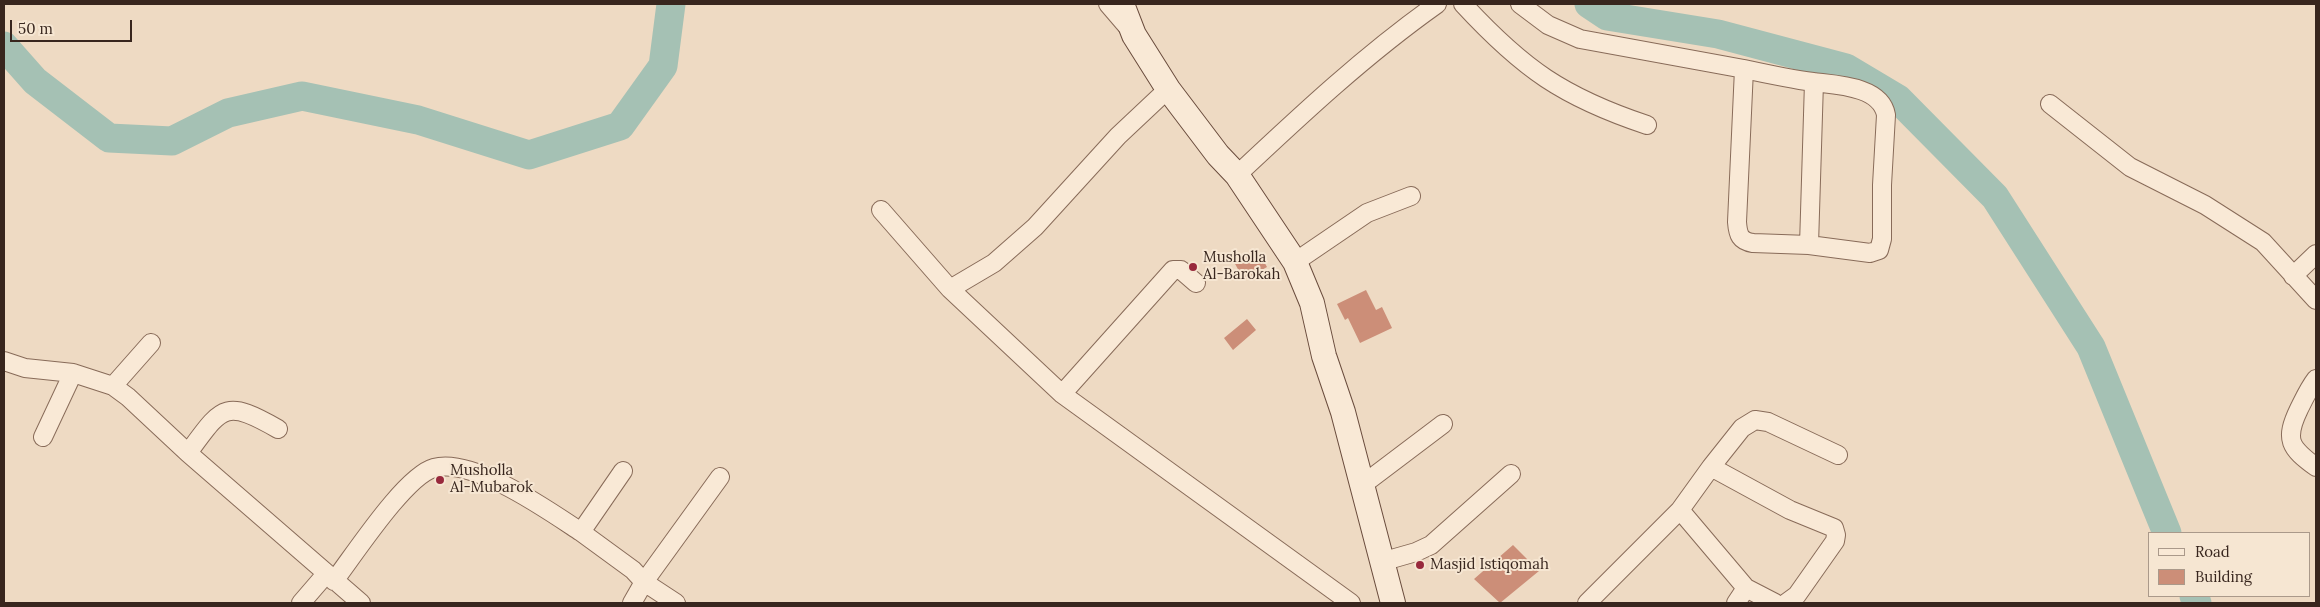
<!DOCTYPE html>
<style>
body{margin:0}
#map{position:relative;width:2320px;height:607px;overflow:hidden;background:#eedac3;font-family:Lora,serif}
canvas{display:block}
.frame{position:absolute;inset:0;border:5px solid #38261e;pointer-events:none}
.legend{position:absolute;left:2148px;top:532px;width:162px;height:65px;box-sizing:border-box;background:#f6e6d2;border:1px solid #aa998a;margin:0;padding:6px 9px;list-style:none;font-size:15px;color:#38261e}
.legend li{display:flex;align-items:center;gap:10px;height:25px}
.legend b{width:25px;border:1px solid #aa998a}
.scale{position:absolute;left:10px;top:20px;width:122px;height:22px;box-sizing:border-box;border:2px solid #38261e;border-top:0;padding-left:6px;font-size:15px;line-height:18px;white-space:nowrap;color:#38261e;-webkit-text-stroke:4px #f6e6d2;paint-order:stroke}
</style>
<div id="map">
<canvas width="2320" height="607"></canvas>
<div class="frame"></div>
<ul class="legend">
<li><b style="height:6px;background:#f9e9d6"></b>Road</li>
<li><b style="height:14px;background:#cc8e78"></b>Building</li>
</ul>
<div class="scale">50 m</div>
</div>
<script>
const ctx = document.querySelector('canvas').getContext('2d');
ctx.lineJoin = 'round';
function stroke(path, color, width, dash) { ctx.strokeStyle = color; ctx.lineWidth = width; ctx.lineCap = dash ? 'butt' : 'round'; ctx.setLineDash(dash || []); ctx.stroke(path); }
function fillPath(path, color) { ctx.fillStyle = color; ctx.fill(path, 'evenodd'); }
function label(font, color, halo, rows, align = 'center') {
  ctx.font = font + ' Lora,serif'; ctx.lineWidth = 4; ctx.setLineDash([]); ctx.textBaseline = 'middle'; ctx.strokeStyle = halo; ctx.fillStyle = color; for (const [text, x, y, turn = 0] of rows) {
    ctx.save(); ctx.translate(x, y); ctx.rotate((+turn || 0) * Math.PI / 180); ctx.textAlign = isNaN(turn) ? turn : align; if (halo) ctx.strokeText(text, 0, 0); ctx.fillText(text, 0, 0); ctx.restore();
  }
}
stroke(new Path2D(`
 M1589,4l18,12 111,18 128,34 52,31 97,98 96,150 76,186
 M4,46l31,35 74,57 63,3 56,-28 74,-17 116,24 111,35 91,-29 43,-60 8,-62
 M2194,596l3,7`), '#a5c1b4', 29);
fillPath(new Path2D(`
 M1257,249l10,18 -23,13 -10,-18z
 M1366,290l10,20 6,-3 10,21 -32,15 -12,-25 -3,2 -8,-16z
 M1247,319l9,11 -23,20 -9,-12z
 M1513,545l26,26 -39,32 -26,-24z`), '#cc8e78');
const street = new Path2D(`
 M1108,4l18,21
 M1463,4c60,65 100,93 184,121
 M1520,4l28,21 32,14 164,30
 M1744,69c23,5 46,10 69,13 23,3 68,4 73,33l-4,70v54l-3,11 -9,3 -61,-8 -56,-2c-13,-2 -15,-8 -16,-21z
 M2050,104l80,63 75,38 58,37 53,58
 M1237,175c65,-61 128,-120 200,-171
 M881,210l69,79 112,105 289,209
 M1809,245l5,-163
 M1295,262l72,-49 44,-17
 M2293,276l23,-22
 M950,289l44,-26 41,-36 83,-91 50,-47
 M4,361l21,7 48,5 40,13 15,11 60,56 173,150
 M2316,379c-7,9 -12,20 -17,30 -15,31 -9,39 17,58
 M113,386l38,-43
 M1062,394l111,-124h8l15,13
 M43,437l30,-64
 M188,453c34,-46 36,-55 90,-24
 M1711,467l79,43 44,18 2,7 -1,6 -38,54 -11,8
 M623,471l-42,61 52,38 11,12 -12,21
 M1361,486l82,-62
 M1680,510l66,78
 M1381,562l35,-10 15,-7 80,-71
 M334,581c20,-26 71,-105 100,-113 39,-11 115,43 147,64
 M301,603l25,-29
 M676,603l-32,-21 76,-105
 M1587,603l93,-93 31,-43 31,-39 13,-8 13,2 70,33
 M1736,603l10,-15 29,15`);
const secondary = new Path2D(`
 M1122,4l12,31 34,54 50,66 19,20 58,87 17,41 12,53 19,56 50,191`);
stroke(street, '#886b59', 20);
stroke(secondary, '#6a4c3d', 26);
stroke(street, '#f9e9d6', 18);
stroke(secondary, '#f9e9d6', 24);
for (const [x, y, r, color] of [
 [1193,267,5,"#98293c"],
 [440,480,5,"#98293c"],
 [1420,565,5,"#98293c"]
]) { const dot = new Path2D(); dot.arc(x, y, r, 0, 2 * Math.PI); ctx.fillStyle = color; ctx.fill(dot); stroke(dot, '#f6e6d2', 2); }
label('15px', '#38261e', '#f6e6d2', [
 ["Musholla",1203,258],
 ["Al-Barokah",1203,275],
 ["Musholla",450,471],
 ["Al-Mubarok",450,488],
 ["Masjid Istiqomah",1430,565]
], 'left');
</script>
